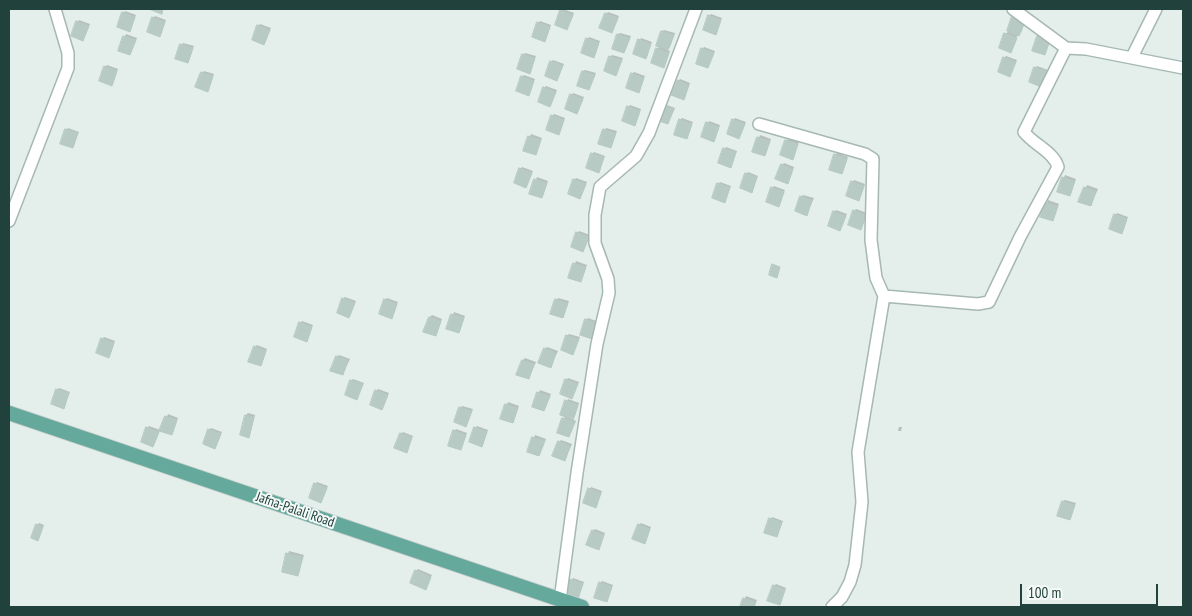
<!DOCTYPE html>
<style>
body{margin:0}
#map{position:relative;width:1192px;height:616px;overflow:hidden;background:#e4efeb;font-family:"PT Sans Narrow",sans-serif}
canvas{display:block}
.frame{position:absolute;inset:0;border:10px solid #21423c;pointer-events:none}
.scale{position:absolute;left:1020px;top:584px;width:138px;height:22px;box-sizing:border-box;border:2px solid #21423c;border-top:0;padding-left:6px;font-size:15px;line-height:18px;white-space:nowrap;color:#21423c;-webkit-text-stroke:4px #f5faf8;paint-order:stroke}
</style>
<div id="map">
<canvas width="1192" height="616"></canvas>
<div class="frame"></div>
<div class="scale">100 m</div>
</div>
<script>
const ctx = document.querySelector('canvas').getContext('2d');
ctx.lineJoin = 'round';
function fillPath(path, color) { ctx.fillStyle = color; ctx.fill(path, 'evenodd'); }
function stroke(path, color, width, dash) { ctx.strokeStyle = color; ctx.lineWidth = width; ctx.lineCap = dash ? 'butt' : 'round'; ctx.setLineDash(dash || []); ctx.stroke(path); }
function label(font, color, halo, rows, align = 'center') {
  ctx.font = font + ' "PT Sans Narrow",sans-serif'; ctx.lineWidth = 4; ctx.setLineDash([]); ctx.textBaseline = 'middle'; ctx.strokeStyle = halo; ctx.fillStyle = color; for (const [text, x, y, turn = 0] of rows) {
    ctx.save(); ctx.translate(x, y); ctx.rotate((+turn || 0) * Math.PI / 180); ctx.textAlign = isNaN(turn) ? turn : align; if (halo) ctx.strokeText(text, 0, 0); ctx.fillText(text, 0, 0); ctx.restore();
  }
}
fillPath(new Path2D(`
 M563,9l11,4 -7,16 -6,-18z
 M125,11l11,4 -6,15 -7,-17z
 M608,12l11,4 -7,16 -6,-18z
 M711,14l11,4 -6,15 -7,-17z
 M1015,15l11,4 -5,14 -3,1 -7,18 -6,-18 3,-2z
 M155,16l11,4 -5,13 -8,-15z
 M79,20l11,4 -7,15 -6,-17z
 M540,21l11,4 -5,13 -8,-15z
 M260,24l11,4 -7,15 -6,-17z
 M664,30l11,3 -5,14 -3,3 3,1 -5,13 -8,-15 3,-3 2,-15z
 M620,33l11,3 -7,16 -6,-18z
 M126,34l11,4 -7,16 -11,-4z
 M589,37l11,4 -7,16 -6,-18z
 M641,38l11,4 -7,15 -5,-17z
 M183,43l11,3 -6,16 -11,-4z
 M704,47l11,4 -7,16 -6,-18z
 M525,53l11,3 -7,16 -6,-17z
 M612,55l11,3 -7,16 -6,-17z
 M1006,56l11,4 -7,15 -6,-17z
 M553,60l11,4 -7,15 -6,-17z
 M107,65l11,4 -5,13 -8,-15z
 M1037,66l11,4 -5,13 -8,-15z
 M585,70l11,3 -7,16 -6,-18z
 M204,71l10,3 -6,16 -6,-17z
 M634,72l11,4 -7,15 -6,-17z
 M524,75l11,4 -7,15 -6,-17z
 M680,79l10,4 -6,15 -6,-17z
 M546,86l11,4 -7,15 -6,-17z
 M573,93l11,4 -7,16 -6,-18z
 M664,104l11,4 -7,15z
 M630,105l11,4 -5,14 -8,-16z
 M554,114l11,4 -5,14 -8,-16z
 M682,118l11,4 -7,16 -6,-18z
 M735,118l11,4 -7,15 -6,-17z
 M709,121l11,4 -6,16 -6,-18z
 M68,128l11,4 -7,15 -6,-17z
 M606,128l11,3 -7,16 -10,-4z
 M531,134l11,4 -7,16 -11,-4z
 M760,135l11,4 -6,16 -11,-4z
 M788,139l11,3 -7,16 -6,-17z
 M726,147l11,4 -6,15 -6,-17z
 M594,152l11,4 -5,13 -8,-15z
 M837,153l11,4 -5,14 -8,-16z
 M784,163l10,4 -6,16 -6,-18z
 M522,167l11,4 -7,15 -6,-17z
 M748,172l10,4 -6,15 -6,-17z
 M1065,175l11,4 -6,16 -11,-4z
 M537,177l11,4 -6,16 -11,-4z
 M576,178l11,4 -7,16 -6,-18z
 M854,180l11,4 -6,16 -6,-18z
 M720,182l11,4 -6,15 -7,-17z
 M1087,185l11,4 -7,16 -11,-4z
 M774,186l11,4 -6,15 -7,-17z
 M803,195l11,3 -7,16 -6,-17z
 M1048,200l11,4 -7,16 -10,-4z
 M856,209l11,4 -7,16 -6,-18z
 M836,210l11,4 -7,15 -6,-17z
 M1117,213l11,4 -7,15 -6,-17z
 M579,231l11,4 -7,15 -6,-17z
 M576,261l11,4 -7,16 -11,-4z
 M345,297l11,4 -7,15 -6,-17z
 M387,298l11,4 -5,13 -8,-15z
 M558,298l11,3 -6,16 -11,-4z
 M454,312l11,4 -6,16 -11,-4z
 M432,315l10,4 -6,16 -6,-18z
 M588,318l11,4 -5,14 -8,-16z
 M302,321l11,4 -7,15 -6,-17z
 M569,334l11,3 -7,16 -6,-17z
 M104,337l11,4 -5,14 -8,-16z
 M257,345l10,4 -6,16 -6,-18z
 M547,347l11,4 -7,15 -6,-17z
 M339,355l11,4 -7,15 -6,-17z
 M525,358l11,4 -7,16 -6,-18z
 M568,378l11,4 -7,15 -6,-17z
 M353,379l11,4 -7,15 -6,-17z
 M59,388l11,4 -7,15 -6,-17z
 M378,389l11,4 -7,15 -6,-17z
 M540,390l11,4 -7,16 -11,-4z
 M568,399l11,4 -4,13 -3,3 4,2 -7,15 -6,-17 3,-3 1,-15z
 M508,402l11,4 -6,16 -11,-4z
 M462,406l11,3 -7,16 -6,-17z
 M248,413l7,2 -5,19 -2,2 -2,-21z
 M168,414l10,4 -6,16 -11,-4z
 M149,426l11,4 -7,15 -6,-17z
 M477,426l11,4 -5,13 -8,-15z
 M899,427h3l-1,4h-3z
 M211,428l11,4 -7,15 -6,-17z
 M456,429l11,4 -7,16 -6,-18z
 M403,432l10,4 -6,15 -6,-17z
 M535,435l11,4 -7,16 -11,-4z
 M561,440l11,4 -7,16 -6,-18z
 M317,482l11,4 -7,15 -6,-17z
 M591,487l11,4 -6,15 -6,-17z
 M1065,500l11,3 -7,16 -6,-18z
 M772,517l11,4 -6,15 -6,-17z
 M39,523l5,2 -5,12 -2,-12z
 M641,523l10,4 -6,15 -6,-17z
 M595,529l10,4 -6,15 -6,-17z
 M289,551l15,4 -7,20 -14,-4z
 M418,569l14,6 -7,14 -9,-18z
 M573,578l11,4 -6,15 -6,-17z
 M602,581l11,4 -7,16 -6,-18z
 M776,584l10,4 -6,16 -6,-18z
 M746,596l11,4 -3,7h-13z`), '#0003');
const building = new Path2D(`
 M149,9h14l-1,5z
 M560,10l13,5 -6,15 -12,-5z
 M122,12l13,5 -5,15 -13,-5z
 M605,13l13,5 -6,15 -13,-5z
 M708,15l13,5 -5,15 -13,-5z
 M1012,16l13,5 -6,15 -12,-5z
 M152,17l13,5 -5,15 -13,-5z
 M76,21l13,5 -6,15 -12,-5z
 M537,22l13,5 -5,15 -13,-5z
 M257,25l13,5 -6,15 -12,-5z
 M661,31l13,4 -6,15 -12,-4z
 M1004,33l13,5 -6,15 -12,-5z
 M617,34l13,4 -6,15 -12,-4z
 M123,36l13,4 -6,15 -12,-4z
 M1037,36l13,4 -5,15 -13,-4z
 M586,38l13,5 -5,15 -13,-5z
 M638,39l13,5 -5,15 -13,-5z
 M180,44l13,4 -5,15 -13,-4z
 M656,48l13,5 -5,15 -13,-5z
 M701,48l13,5 -6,15 -12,-4z
 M522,54l13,4 -5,16 -13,-5z
 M609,56l13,4 -6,16 -12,-5z
 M1003,57l13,5 -6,15 -12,-5z
 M550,61l13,4 -6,16 -12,-5z
 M104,66l13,5 -5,15 -13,-5z
 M1034,67l13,4 -6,16 -12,-5z
 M582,71l13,4 -6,15 -12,-4z
 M201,72l12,4 -5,16 -13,-5z
 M631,73l13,5 -5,15 -13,-5z
 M521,76l13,5 -5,15 -13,-5z
 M677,80l12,5 -5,15 -13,-5z
 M543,87l13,5 -6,15 -12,-5z
 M570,94l13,5 -6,15 -12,-5z
 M661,105l13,4 -6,15 -12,-4z
 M627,106l13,5 -5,15 -13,-5z
 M551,115l13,5 -5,15 -13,-5z
 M679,119l13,5 -5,15 -13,-4z
 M732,119l13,5 -6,15 -12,-5z
 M706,122l13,5 -5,15 -13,-5z
 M65,129l13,4 -5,15 -13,-4z
 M603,129l13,4 -5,15 -13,-4z
 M528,136l13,4 -5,15 -13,-4z
 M757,137l13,4 -5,15 -13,-4z
 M785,140l13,4 -5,16 -13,-5z
 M723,148l13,4 -5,16 -13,-5z
 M591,153l13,4 -5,16 -13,-5z
 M834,154l13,5 -5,15 -13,-4z
 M781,164l12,5 -5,15 -13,-5z
 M519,168l13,5 -6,15 -12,-5z
 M745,173l12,4 -5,16 -12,-5z
 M1062,177l13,4 -5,15 -13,-4z
 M534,179l13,4 -5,15 -13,-4z
 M573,179l13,5 -6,15 -12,-5z
 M851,181l13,5 -5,15 -13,-5z
 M717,183l13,4 -5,16 -13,-5z
 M771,187l13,5 -5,15 -13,-5z
 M1084,187l12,4 -5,15 -13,-4z
 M800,196l12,4 -5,16 -12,-5z
 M1045,202l13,4 -5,15 -13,-4z
 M853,210l13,5 -5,15 -13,-5z
 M833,211l13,5 -6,15 -12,-5z
 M1114,214l13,5 -5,15 -13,-5z
 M576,232l13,5 -6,15 -12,-5z
 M573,263l13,4 -5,15 -13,-4z
 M772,264l8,3 -3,11 -8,-3z
 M342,298l13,5 -6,15 -12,-5z
 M384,299l13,5 -5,15 -13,-5z
 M555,299l13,4 -5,15 -13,-4z
 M451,314l13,4 -5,15 -13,-4z
 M429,317l12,4 -5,15 -13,-4z
 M585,319l13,5 -6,15 -12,-4z
 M299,322l13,5 -5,15 -13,-5z
 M566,335l13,4 -6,16 -12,-5z
 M101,338l13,5 -5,15 -13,-5z
 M254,346l12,5 -5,15 -13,-4z
 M544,348l12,5 -5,15 -13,-5z
 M336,356l12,4 -5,15 -13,-4z
 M522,360l12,4 -5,15 -13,-4z
 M565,379l13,5 -6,15 -12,-5z
 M350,380l13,4 -6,16 -12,-5z
 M56,389l13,4 -5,16 -13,-5z
 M375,390l13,5 -6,15 -12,-5z
 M537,392l13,4 -6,15 -12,-4z
 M565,400l13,5 -5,15 -13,-5z
 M505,404l13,4 -5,15 -13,-4z
 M459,407l13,4 -6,16 -12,-5z
 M245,415l9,2 -5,21 -9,-3z
 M165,416l12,4 -5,15 -13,-4z
 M562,418l13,4 -6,15 -12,-4z
 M146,427l13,5 -6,15 -12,-5z
 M474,427l13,5 -5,15 -13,-5z
 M208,429l13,5 -6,15 -12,-5z
 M453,430l13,5 -5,15 -13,-4z
 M400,433l12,4 -5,16 -13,-5z
 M532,437l13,4 -6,15 -12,-4z
 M558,441l12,5 -5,15 -13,-5z
 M314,483l13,5 -6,15 -12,-5z
 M588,488l13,5 -5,15 -13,-5z
 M1062,501l13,4 -5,15 -13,-4z
 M769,518l13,4 -5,15 -13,-4z
 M36,524l7,3 -5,14 -7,-3z
 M638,524l12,5 -5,15 -13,-5z
 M592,530l12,5 -5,15 -13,-5z
 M286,553l17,4 -5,19 -16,-4z
 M415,570l16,7 -5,13 -16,-7z
 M570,579l13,5 -5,15 -13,-5z
 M599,582l13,5 -5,15 -13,-4z
 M773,585l12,5 -5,15 -13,-4z
 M743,598l13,4 -2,5h-14z`);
fillPath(building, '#b8cac4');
stroke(building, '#b5c9c2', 1);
const minor = new Path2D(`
 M1013,9l53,39 20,1 97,19
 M1132,57l24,-48
 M759,124l106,30 8,5 -2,81 5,38 8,18 -26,156 4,50 -7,63 -5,17 -8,15 -10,10
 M9,221l59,-153v-15l-13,-44
 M884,296l94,8 11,-2 31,-65 38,-70c-4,-15 -24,-22 -34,-35l42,-84
 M560,600l17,-127 20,-129 12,-51 -1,-14 -13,-36v-28l5,-28 36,-31 13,-23 47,-124`);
const major = new Path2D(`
 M9,413l573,194`);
stroke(minor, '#a6b8b3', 14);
stroke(major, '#c1cac8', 16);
stroke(minor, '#fff', 11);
stroke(major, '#64a99c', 14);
label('14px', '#21423c', '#f5faf8', [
 ["Jafna-Palali Road",295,510,19]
]);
</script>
